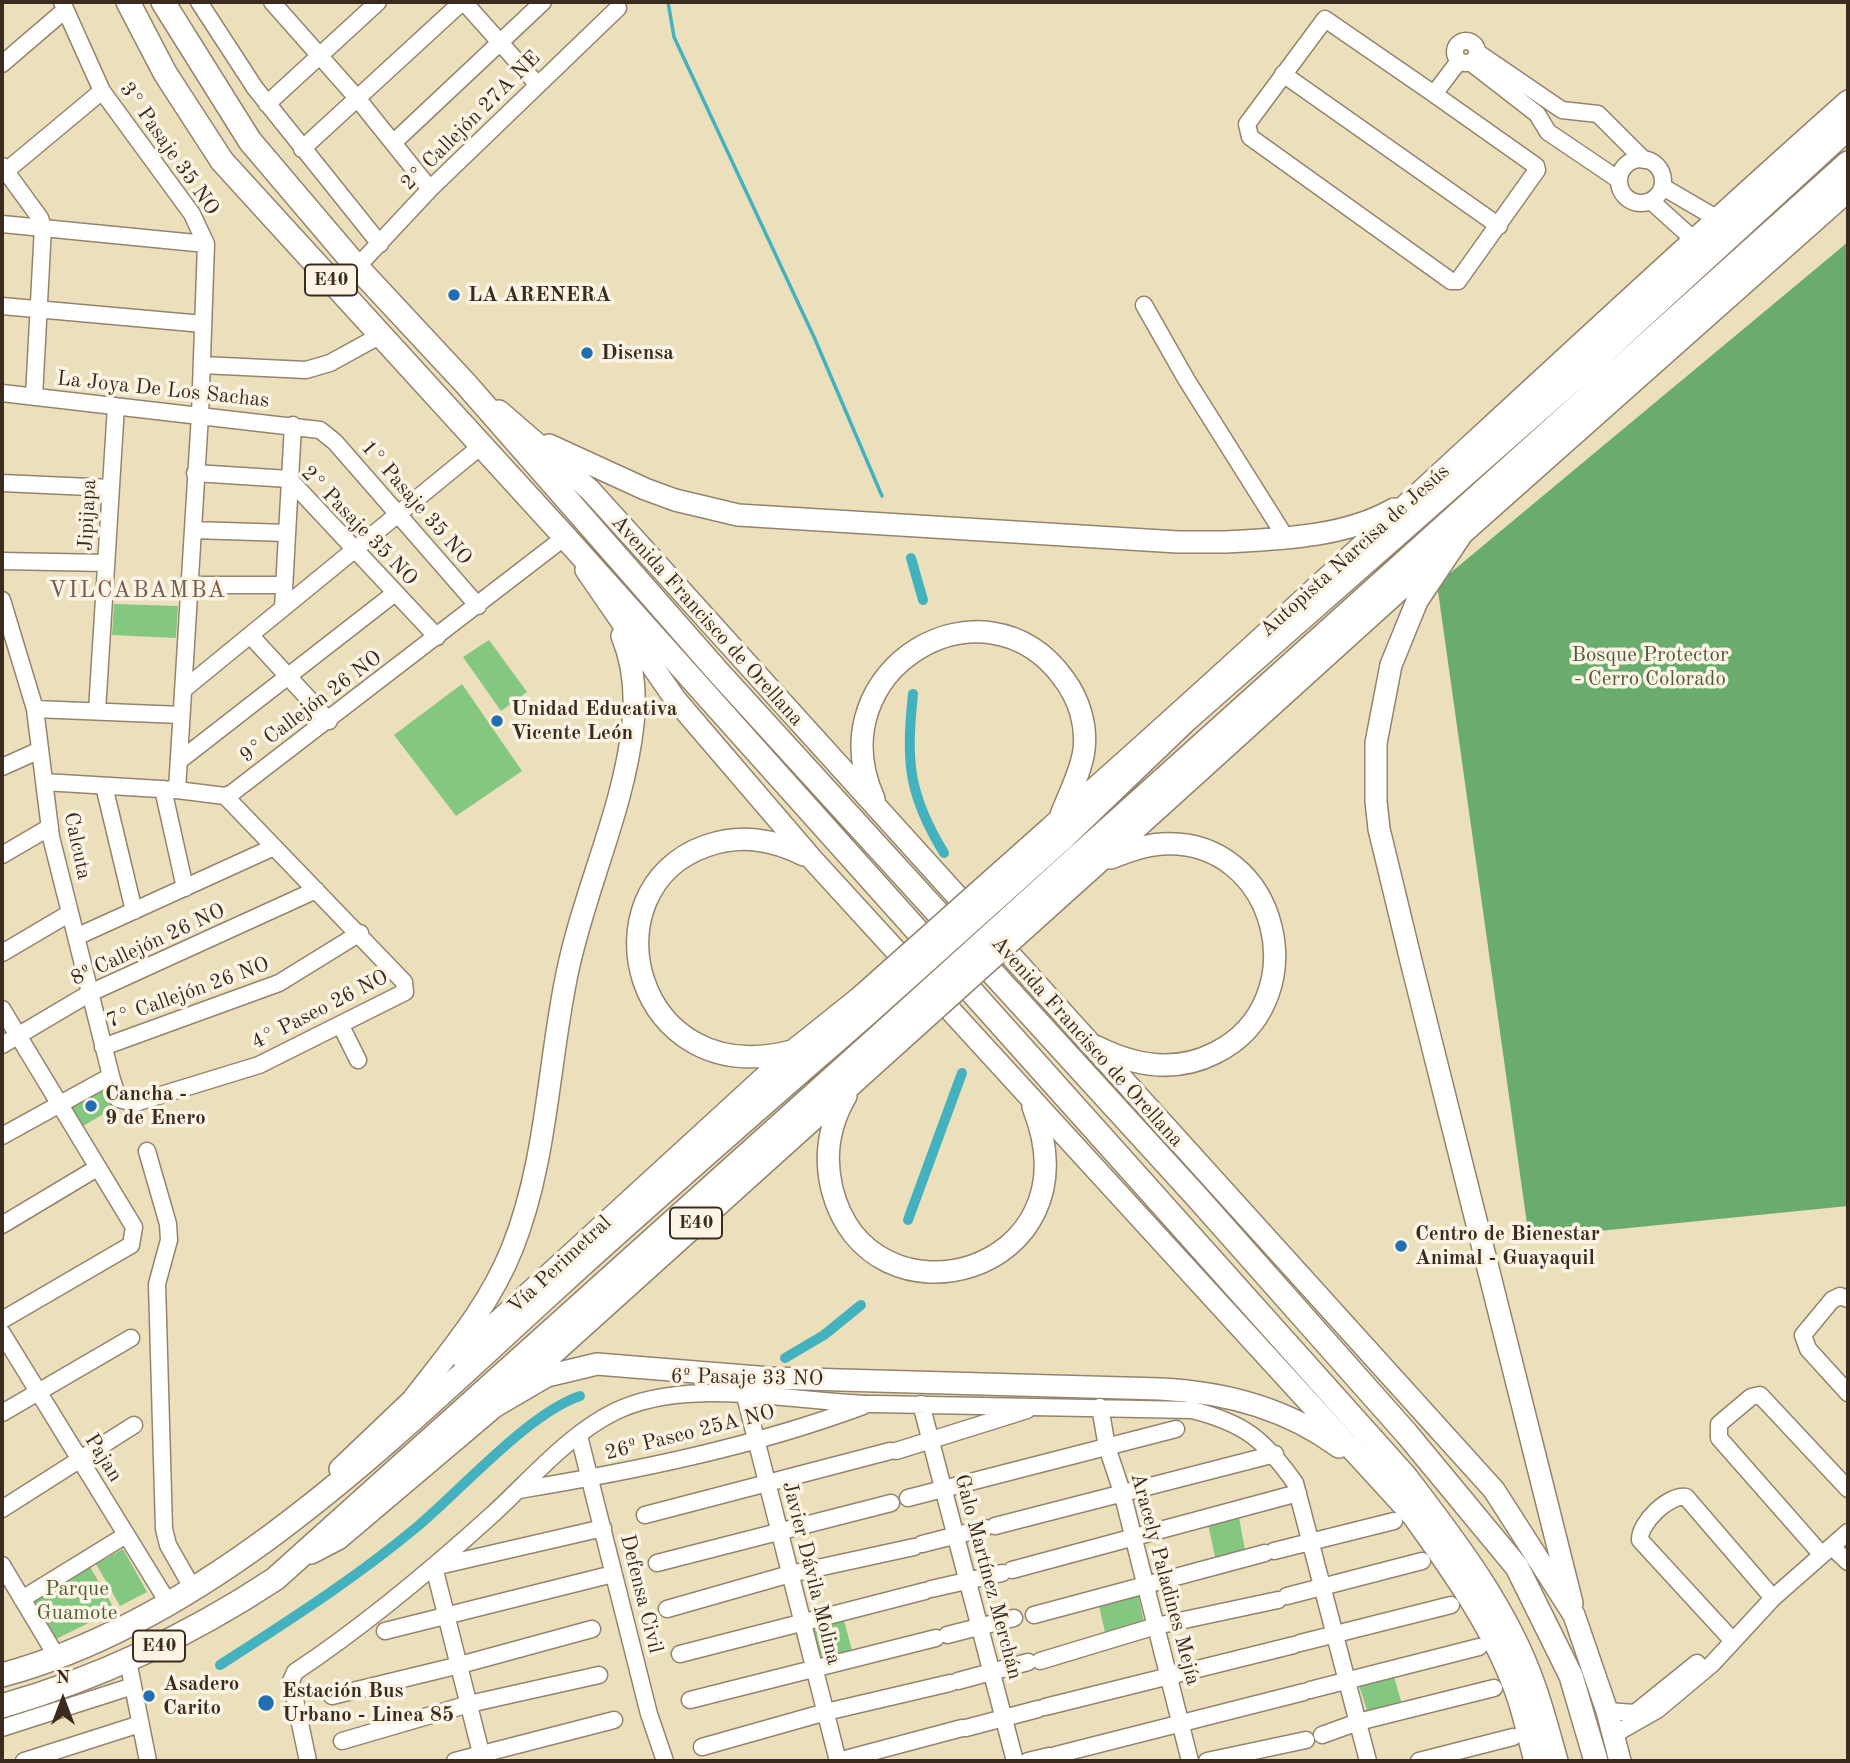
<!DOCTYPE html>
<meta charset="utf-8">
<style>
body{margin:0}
#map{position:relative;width:1850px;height:1763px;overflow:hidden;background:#ecdfbc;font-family:"Old Standard TT",serif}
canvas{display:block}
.frame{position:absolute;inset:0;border:4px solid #3b2a1e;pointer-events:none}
.north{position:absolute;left:28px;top:1665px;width:70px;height:70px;-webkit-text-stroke:5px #fcf5e5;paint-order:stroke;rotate:0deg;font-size:19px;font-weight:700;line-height:28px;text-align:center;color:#3b2a1e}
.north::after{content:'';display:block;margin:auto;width:24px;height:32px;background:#3b2a1e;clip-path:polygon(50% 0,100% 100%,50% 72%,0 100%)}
</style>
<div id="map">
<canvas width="1850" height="1763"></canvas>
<div class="frame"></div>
<div class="north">N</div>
</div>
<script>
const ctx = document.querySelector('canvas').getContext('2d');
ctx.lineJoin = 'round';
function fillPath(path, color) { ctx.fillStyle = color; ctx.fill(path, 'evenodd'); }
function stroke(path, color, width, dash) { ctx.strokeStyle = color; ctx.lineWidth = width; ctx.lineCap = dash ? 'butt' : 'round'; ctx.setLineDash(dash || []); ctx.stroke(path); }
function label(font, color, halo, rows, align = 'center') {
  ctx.font = font + ' "Old Standard TT",serif'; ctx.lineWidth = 7; ctx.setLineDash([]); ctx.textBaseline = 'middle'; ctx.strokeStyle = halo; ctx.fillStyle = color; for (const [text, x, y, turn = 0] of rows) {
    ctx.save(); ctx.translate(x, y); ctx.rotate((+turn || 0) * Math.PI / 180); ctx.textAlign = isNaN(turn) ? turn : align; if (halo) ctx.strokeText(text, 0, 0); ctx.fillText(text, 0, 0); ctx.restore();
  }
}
fillPath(new Path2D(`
 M114,604l64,2 -2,32 -64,-3z
 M489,640l38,52 -26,19 -38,-54z
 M462,684l60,87 -66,45 -62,-81z
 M105,1084l12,22 -39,23 -12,-22z
 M1239,1518l7,37 -30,6 -8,-37z
 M123,1549l24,43 -27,14 -24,-42z
 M89,1565l26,45 -59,29 -24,-39z
 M1137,1590l8,36 -39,11 -8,-36z
 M843,1617l10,37 -39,9 -9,-36z
 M1393,1673l10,35 -34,9 -11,-35z`), '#83c780');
fillPath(new Path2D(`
 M1848,242v964l-319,32 -92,-654z`), '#6aac6e');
stroke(new Path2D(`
 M668,2l6,35 140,300 68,159`), '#44b2be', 3.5);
stroke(new Path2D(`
 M911,558l12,42
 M913,694c-7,68 -5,100 31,159
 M908,1220l54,-147
 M785,1358l39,-23 37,-30
 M220,1665c68,-44 136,-87 198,-139 44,-37 111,-113 162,-130`), '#44b2be', 10);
const minor = new Path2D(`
 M62,2l40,89 90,123 14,30 -6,171 -23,375
 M199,2l56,86 125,156
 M272,2l85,96 73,91
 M464,2l73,82
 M1455 52a11 11 0 1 1 22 0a11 11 0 1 1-22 0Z
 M1477,52l85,58 36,4 46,46
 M1470,62l67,52 11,18 71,48
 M2,64l63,-54
 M1283,74l216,152
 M1434,94l-109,-75 -78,105 3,13 201,144h7l79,-111 -1,-4 -102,-72 25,-33
 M267,104l111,-102
 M393,143l150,-141
 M302,149l160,-147
 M1619 181a22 22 0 1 1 44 0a22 22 0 1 1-44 0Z
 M2,166l38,52 3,9 -9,170
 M6,171l96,-80
 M1663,187l53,31
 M1651,201l42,38
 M2,224l204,20
 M357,267l73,-78 188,-181
 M1144,305l42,74 100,159
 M2,306l201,18
 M202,365l104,5 24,-7 51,-28
 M2,393l318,37 15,12 143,164
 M195,473l94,6 148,158
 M2,483l109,5
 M193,530l94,3
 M2,561l104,2
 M189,585h95
 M2,600l33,109 16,128 60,239 7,23 17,4 124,-38 146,-73 -1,-10 -179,-186
 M283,608l10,-183
 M250,635l79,86
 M183,690l297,-243
 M35,709l146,6
 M97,711l19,-305
 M179,761l216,-168
 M2,767l38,-17
 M44,782l133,8 48,6 7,-3 333,-256
 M104,786l30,125
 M163,789l22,99
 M2,855l48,-28
 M76,937l198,-90
 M2,953l68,-40
 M2,1009l132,218 -3,18 -129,75
 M341,1026l17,34
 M2,1045l88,-52 226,-103
 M103,1047l176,-64 81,-50
 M2,1136l109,-60
 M147,1151l21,73 1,16 -12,44 7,245 4,16 25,44
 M2,1225l95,-57
 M1848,1299l-8,-3 -8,4 -29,35 5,14 40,44
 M2,1333l167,271
 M745,1396l93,365
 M921,1404l94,357
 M1100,1407l7,40 15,45 68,269
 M2,1413l129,-75
 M579,1436l70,278 16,47
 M896,1451l131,-41
 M519,1490c115,-19 234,-43 344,-84
 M908,1498l268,-69
 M2,1509l132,-84
 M645,1515l245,-64
 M995,1526l280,-72
 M922,1544l63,-16
 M1832,1547l16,15
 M1274,1551l120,-30
 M1822,1555l-103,-117v-14l32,-27 9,-2 88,94
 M657,1563l234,-60
 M2,1565l55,92
 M1012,1570l286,-77
 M931,1589l71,-16
 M1287,1596l135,-35
 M22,1599l104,-64
 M667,1609l123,-35 124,-27
 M1034,1615l231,-62
 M385,1631l228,-57
 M947,1635l67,-17
 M1732,1640l-92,-100c-1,-17 29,-46 46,-43l87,101
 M1300,1643l151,-38
 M680,1654l245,-63
 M128,1661l20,100
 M1040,1661l116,-35 122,-26
 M958,1681l70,-19
 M1310,1690l169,-43
 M332,1696l128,-31 132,-36
 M690,1700l246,-62
 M1045,1707l249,-62
 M1607,1711l28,2 62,-50
 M2,1728l131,-42
 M966,1728l72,-19
 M1322,1735l36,-13 136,-34
 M1613,1735l44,-25 55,-46 61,-66 75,-66
 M342,1741l127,-37 130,-29
 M702,1747l124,-35 124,-29
 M1056,1755l248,-63
 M24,1761l116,-37
 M308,1761l-17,-80 4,-9c71,-47 135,-101 198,-158 37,-34 75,-79 121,-102 72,-36 177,-10 256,-8 107,2 214,3 322,6 52,13 72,29 103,73l73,278
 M455,1761l159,-41
 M483,1761l-49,-194 169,-39
 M838,1761l124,-33
 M1028,1761l21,-5
 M1207,1761l99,-21
 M1419,1761l94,-24`);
const major = new Path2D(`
 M499,411l91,79 904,1000 80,125 33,96 13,50
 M549,445l96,44 30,11 63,15 440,27h48c55,-3 119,-5 168,-33
 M1460,537l-43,64 -26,64 -15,78v58l3,28 32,132 161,642
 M586,570l89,129 137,160 601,657c40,56 83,116 105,182 7,21 11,42 17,63
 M874,799c-58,-130 111,-230 190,-120 15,20 23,46 20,71 -3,22 -15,44 -23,65
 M1050,828c270,-238 529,-488 798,-727
 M1089,871l348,-315 411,-365
 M1097,1047c38,19 79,26 118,6 103,-51 64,-216 -53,-209 -18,1 -34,7 -51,14
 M792,1051c-159,42 -208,-162 -86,-205 35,-12 66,-7 98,9
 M846,1096c-17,29 -22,60 -14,93 37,147 268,86 201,-82
 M460,1356l334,-306 65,-52
 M414,1398c37,-48 75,-92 98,-149 35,-87 36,-184 55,-275 17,-84 57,-164 66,-250 3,-30 1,-59 -11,-88
 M494,1407l53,-31 50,-12 173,14 390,11c65,3 126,19 179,58
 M340,1469l83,-79
 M311,1553l27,-14 156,-132 405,-365`);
const highway = new Path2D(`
 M128,2l37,71 57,88 343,376 840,939c49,64 101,131 128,208 9,25 16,52 23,77
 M163,2l87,139 107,126 108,116 254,290 478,524 210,237 110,133 54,109 25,85
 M1061,840l125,-120 400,-352 262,-240
 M1077,857l771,-694
 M2,1675c217,-59 398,-245 561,-393 101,-92 204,-181 307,-271
 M2,1706c97,-28 188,-71 273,-127l612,-550`);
stroke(minor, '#94846d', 19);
stroke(major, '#94846d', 24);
stroke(highway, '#94846d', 26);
stroke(minor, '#fff', 16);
stroke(major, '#fff', 21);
stroke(highway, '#fff', 23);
const majorBridge = new Path2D(`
 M859,998l191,-170
 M899,1042l190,-171`);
const highwayBridge = new Path2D(`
 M870,1011l191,-171
 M887,1029l190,-172`);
stroke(majorBridge, '#94846d', 24, []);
stroke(highwayBridge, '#94846d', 26, []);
stroke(majorBridge, '#fff', 21);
stroke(highwayBridge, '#fff', 23);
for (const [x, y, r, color] of [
 [454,295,7,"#1f6fb2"],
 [587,353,7,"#1f6fb2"],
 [497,721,7,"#1f6fb2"],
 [91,1106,7,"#1f6fb2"],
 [1401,1246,7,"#1f6fb2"],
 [149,1696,7,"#1f6fb2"],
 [266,1703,9,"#1f6fb2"]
]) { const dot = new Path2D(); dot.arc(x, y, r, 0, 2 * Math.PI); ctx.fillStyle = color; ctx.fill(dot); stroke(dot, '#fcf5e5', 2.5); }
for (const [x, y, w] of [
 [331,280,52],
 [696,1223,52],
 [159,1646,52]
]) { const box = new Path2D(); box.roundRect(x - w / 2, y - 15.5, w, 31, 5); ctx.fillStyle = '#fcf5e5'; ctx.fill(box); stroke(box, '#3b2a1e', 2); }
label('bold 19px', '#3b2a1e', null, [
 ["E40",331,280],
 ["E40",696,1223],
 ["E40",159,1646]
]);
label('21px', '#3b2a1e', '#fcf5e5', [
 ["2° Callejón 27A NE",471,121,-45],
 ["3° Pasaje 35 NO",169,149,55],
 ["La Joya De Los Sachas",163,390,6],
 ["1° Pasaje 35 NO",416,503,49],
 ["Jipijapa",88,515,-87],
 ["2° Pasaje 35 NO",359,526,46],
 ["Autopista Narcisa de Jesús",1355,551,-42],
 ["Avenida Francisco de Orellana",707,621,48],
 ["9° Callejón 26 NO",311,707,-37],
 ["Calcuta",77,846,78],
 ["8º Callejón 26 NO",148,945,-25],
 ["7° Callejón 26 NO",188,993,-20],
 ["4° Paseo 26 NO",320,1010,-27],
 ["Avenida Francisco de Orellana",1087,1042,48],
 ["Vía Perimetral",560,1265,-43],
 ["6º Pasaje 33 NO",747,1378,1],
 ["26º Paseo 25A NO",690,1433,-14],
 ["Pajan",103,1458,58],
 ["Javier Dávila Molina",811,1573,76],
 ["Galo Martínez Merchán",988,1577,75],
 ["Aracely Paladines Mejía",1165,1579,75],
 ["Defensa Civil",641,1594,76]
]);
label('bold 21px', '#3b2a1e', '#fcf5e5', [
 ["LA ARENERA",468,295],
 ["Disensa",601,353],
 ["Unidad Educativa",511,709],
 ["Vicente León",511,733],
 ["Cancha -",105,1094],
 ["9 de Enero",105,1118],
 ["Centro de Bienestar",1415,1234],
 ["Animal - Guayaquil",1415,1258],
 ["Asadero",163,1684],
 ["Carito",163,1708],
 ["Estación Bus",282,1691],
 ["Urbano - Linea 85",282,1715]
], 'left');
label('21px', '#51593b', '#fcf5e5', [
 ["Bosque Protector",1650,655],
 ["- Cerro Colorado",1650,679],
 ["Parque",77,1589],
 ["Guamote",77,1613]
]);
ctx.letterSpacing = '2px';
label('23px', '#795950', '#fcf5e5', [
 ["VILCABAMBA",138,591]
]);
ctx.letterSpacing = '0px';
</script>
